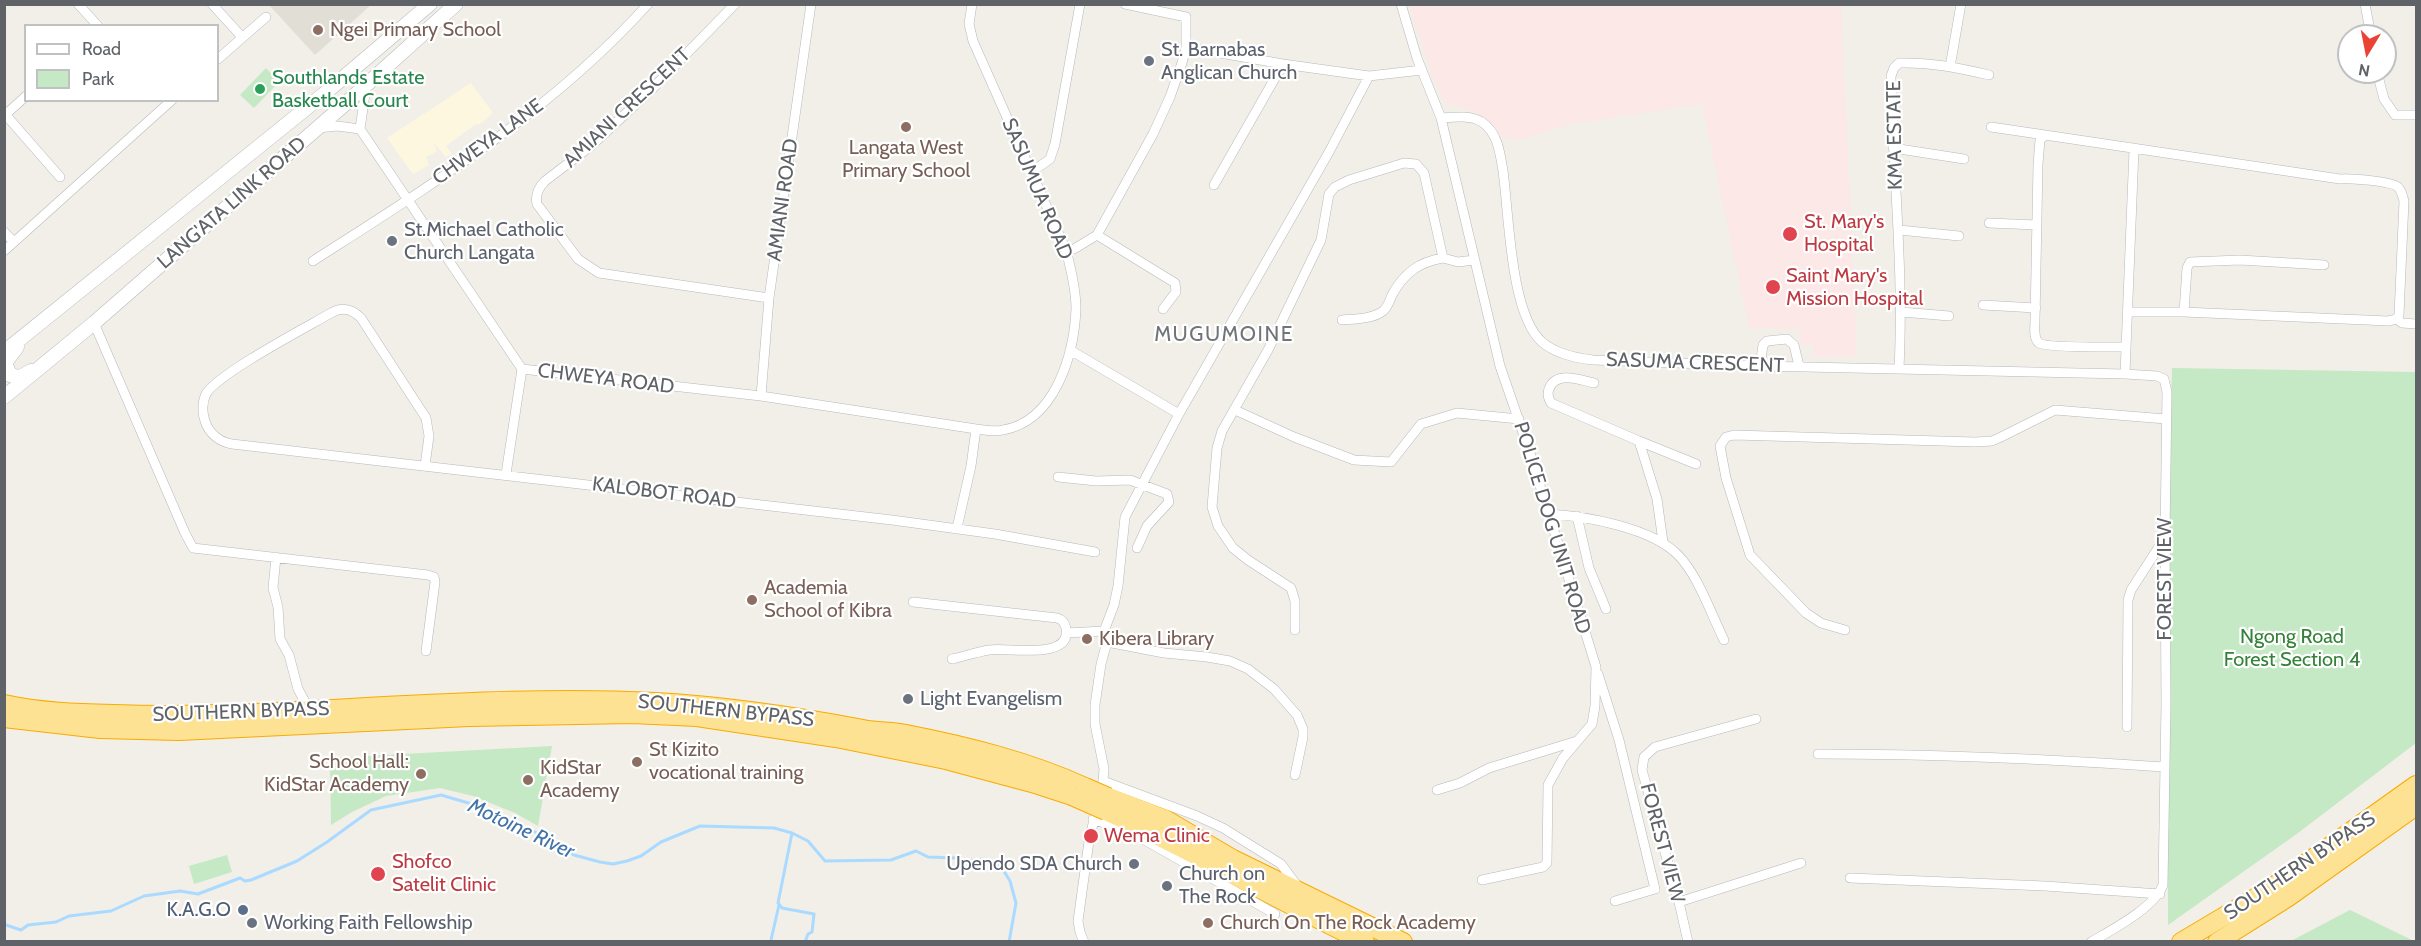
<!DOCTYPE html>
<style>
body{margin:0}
#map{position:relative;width:2421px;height:946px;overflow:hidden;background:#f1efe8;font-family:Cabin,sans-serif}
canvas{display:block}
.frame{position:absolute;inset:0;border:6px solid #5f6368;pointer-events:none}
.legend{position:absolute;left:24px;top:24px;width:195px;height:78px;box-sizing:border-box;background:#fff;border:2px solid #bfc1c3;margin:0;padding:8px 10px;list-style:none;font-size:18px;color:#5f6368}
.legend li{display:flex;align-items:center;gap:12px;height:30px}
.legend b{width:30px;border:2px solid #bfc1c3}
.north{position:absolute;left:2337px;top:24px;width:60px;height:60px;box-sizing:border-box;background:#fff;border:2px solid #bfc1c3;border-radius:50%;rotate:190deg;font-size:16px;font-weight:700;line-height:24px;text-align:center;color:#5f6368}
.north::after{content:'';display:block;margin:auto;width:21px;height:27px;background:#ea4335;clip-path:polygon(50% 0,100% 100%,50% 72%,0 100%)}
</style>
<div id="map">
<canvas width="2421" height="946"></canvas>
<div class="frame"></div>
<ul class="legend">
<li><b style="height:8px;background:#fff"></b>Road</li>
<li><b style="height:16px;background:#c5e8c5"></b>Park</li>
</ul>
<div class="north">N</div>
</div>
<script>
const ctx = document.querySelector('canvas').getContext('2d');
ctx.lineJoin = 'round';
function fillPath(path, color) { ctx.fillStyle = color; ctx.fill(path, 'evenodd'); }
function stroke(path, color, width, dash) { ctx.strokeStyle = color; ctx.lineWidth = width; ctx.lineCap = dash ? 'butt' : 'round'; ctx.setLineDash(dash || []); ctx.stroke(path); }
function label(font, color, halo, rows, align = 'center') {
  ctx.font = font + ' Cabin,sans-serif'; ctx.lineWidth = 4.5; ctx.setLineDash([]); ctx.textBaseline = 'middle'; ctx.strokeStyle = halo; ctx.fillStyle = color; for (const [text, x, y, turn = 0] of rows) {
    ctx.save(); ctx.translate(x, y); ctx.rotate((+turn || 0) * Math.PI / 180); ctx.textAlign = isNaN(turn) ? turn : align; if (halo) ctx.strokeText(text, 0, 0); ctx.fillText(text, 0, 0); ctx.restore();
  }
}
fillPath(new Path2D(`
 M471,83l22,30 -14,12 -3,-1 -30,22 6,8 -6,3 -13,-15 4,9 -11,6 3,8 -16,9 -26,-36z`), '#fef7e0');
fillPath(new Path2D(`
 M269,5h102l-56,50z`), '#e1ded6');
fillPath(new Path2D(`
 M1409,5h432l16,351 -43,1v-12h-14v-16l-51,-1 -47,-224 -129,20 -56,16 -18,-4 -22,-24 -33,-10 -13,-30z`), '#fce8e6');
fillPath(new Path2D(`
 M266,68l13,14 -25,26 -14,-13z
 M2172,368l244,4v371l-118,90 -130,92v-371z
 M552,746l-14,80 -23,-13 -42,-17 -33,-8 -54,8 -34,16 -21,13 -1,-67z
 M227,855l5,17 -38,12 -5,-18z
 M2350,910l64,31h-123z`), '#c5e8c5');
stroke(new Path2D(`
 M792,833l-14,70 4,5 32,6 -2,18 -4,2 -3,8
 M4,926l2,-1 15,5 7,-5 28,-3 13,-6 42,-5 33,-15 36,-5 18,3 42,-16 5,3 6,-1 46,-19 30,-19 44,-32 70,-15 41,12 55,26 37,22 26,7 13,2 14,-3 14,-5 20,-14 39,-16 74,2 18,5 16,8 17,20 66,-1 25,-9 12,6 28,1 10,3 18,-2 18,9 8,13 6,22 -7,39
 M773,942l-2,-2 8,-35`), '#aadaff', 3);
const street = new Path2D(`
 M78,4l20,22
 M212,4l30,33
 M735,4l-82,84 -62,58 -46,35c-7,7 -10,14 -8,23l41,55 21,14 170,25
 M1401,4l16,54 24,60c13,-1 29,-3 41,4 16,11 18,31 21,49 6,42 7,143 39,171 14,12 33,16 51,18l167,6 365,8 32,2 7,3 3,13 -2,146 1,166 -3,181c-9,23 -50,44 -72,57
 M2365,4l6,32
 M1186,47l97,17 86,12 53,-6
 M218,59l48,-42
 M1950,67l11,-63
 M2377,72l7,27 11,16h21
 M4,113l56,64
 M6,114l20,-18
 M1441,118l59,248 29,84 67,217 -1,39 -3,18 -29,34 -15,27 -1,78 -4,4 -61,13
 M1991,127l54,8
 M318,128l19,-2 23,3
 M360,129l162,240 239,27 215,33c8,1 19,3 27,1 52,-9 71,-75 73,-121 0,-20 -5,-40 -10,-59l-93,-209 -4,-17 3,-20
 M360,129l6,-42
 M1893,148l71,11
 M1033,171l17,-12 5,-15 25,-140
 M1214,185l69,-121
 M1989,223l48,2
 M1899,230l60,6
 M4,232l10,10
 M1097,235l78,48 1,9 -13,17
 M1066,250l8,-1 23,-14 56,-101 17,-37 12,-34 4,-16v-30l-61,-13
 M4,251l168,-151
 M313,261c118,-76 240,-151 335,-257
 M1983,305l53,3
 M1902,312l47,4
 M2184,312l3,-44 3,-6 50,-2 84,5
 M2397,319l5,4 14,1
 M1342,320c12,-1 31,-1 41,-9 5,-4 7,-11 9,-16 12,-22 27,-33 51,-37
 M94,323l91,210 8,15 235,27 6,2 1,5 -9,69
 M2125,347c-12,0 -79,1 -86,-4 -6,-5 -4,-16 -4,-23l3,-156 2,-24 5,-5 295,44c10,-1 50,2 58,8 3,3 5,10 6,14l-5,114 -2,4 -9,2 -204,-9h-57
 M1070,350l109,64
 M1760,366l3,-21 4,-4 20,-2 7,6 5,21
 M1899,368c5,-97 -6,-194 -8,-292l3,-8 5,-5c31,-1 60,5 90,12
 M2125,374l9,-225
 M1594,383c-14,-3 -38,-13 -45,6 -2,5 -1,9 2,14l88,38 18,58 6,43
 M761,396l8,-98 42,-294
 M1235,410l59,27 60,23 37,2 30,-38 36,-11 62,6
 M1639,441l57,23
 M425,466l4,-30 -3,-18 -65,-100c-9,-9 -18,-12 -30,-5 -24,14 -114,61 -125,81 -4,8 -4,19 -1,27 4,13 15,21 27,23l660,76 103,14 100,18
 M506,474l16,-105
 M1058,477l38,4 34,-1 37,14 2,8 -22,24 -10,22
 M1549,514c37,2 103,14 129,41 20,20 33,59 46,85
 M1577,516l12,52 17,41
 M957,528l14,-62 5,-37
 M276,557l-3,31 5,19 2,32 9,16 9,34 12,22
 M913,602l144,16c6,2 7,4 9,10 6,33 -58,19 -77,22 -12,2 -24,6 -37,9
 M1295,630v-29l-4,-13 -43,-28 -15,-12 -15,-22 -6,-19 5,-59 5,-17 46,-81 53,-110 8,-46 6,-7 14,-7 55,-17 12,1 8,9 19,85 15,4 16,-2
 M1845,630l-24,-7 -15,-10 -56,-58 -24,-77 -6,-32 6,-9 8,-2 241,7 17,-1 9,-4 54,-27 111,9
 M1066,633l38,-2
 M1107,642l57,11 43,4 23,4 18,8 26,20 23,26 6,14v8l-8,38
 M1598,674l21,66 36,149 -40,12
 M2127,727l1,-127 3,-10 33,-51
 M1818,754c115,0 230,5 346,13
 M1103,781l94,35 26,12 58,36 17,23
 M1437,790l23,-7 29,-15 88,-27
 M1093,819l41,15 141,80
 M1850,878l195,8 115,8
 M1679,902l122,-39
 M1084,942l-4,-10 -2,-11 11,-80 14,-60 1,-12 -9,-45v-19l6,-41 6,-22 -3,-11 10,-26 4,-19 7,-69 54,-103 150,-262 40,-76
 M1688,942l-9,-40 -37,-132 2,-13 11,-10 101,-28`);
const secondary = new Path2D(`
 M17,347l-12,16 5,12 10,2 11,-6
 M4,352l320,-258 106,-90
 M4,397l90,-74 251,-219 111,-100`);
const highway = new Path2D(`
 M4,704c36,8 73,9 110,10 84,3 167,-2 252,-7 96,-5 193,-10 290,-5 70,4 138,14 207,27 14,3 29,2 43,5 61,12 122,27 179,53
 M4,718l96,11 79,2 290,-14 163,-3 65,3 139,21 110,22 86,23 40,13
 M1108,797l57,22 68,40 170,83
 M1106,811c88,40 172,90 259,131
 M2181,942l89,-53 146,-104
 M2217,942l70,-44 129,-92`);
stroke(street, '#b5b8bc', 10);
stroke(secondary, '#b6babf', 15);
stroke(highway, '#f9ab00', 20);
stroke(street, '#fff', 9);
stroke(secondary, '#fff', 14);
stroke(highway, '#fde293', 18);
const highwayBridge = new Path2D(`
 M1085,787l23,10
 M1072,796l34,15`);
stroke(highwayBridge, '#f9ab00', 20, []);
stroke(highwayBridge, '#fde293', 18);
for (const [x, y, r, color] of [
 [318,30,6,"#8d6e63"],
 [1149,61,6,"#6b7280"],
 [260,89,6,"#2e9e5b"],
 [906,127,6,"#8d6e63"],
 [1790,234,8,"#e0444e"],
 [392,241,6,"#6b7280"],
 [1773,287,8,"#e0444e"],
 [752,600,6,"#8d6e63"],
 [1087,639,6,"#8d6e63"],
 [908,699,6,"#6b7280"],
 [637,762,6,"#8d6e63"],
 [421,774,6,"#8d6e63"],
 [528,780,6,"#8d6e63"],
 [1091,836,8,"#e0444e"],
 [1134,864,6,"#6b7280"],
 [378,874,8,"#e0444e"],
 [1167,886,6,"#6b7280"],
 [243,910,6,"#5c6f8a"],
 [252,923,6,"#6b7280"],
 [1208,923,6,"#8d6e63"]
]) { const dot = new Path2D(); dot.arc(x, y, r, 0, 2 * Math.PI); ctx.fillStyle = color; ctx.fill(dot); stroke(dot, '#fff', 2); }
label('20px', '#785e54', '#fff', [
 ["Ngei Primary School",330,30],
 ["Langata West",906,148,"center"],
 ["Primary School",906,171,"center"],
 ["Academia",764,588],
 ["School of Kibra",764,611],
 ["Kibera Library",1099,639],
 ["St Kizito",649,750],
 ["vocational training",649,773],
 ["School Hall:",409,762,"right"],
 ["KidStar Academy",409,785,"right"],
 ["KidStar",540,768],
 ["Academy",540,791],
 ["Church On The Rock Academy",1220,923]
], 'left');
label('20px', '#5b616d', '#fff', [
 ["St. Barnabas",1161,50],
 ["Anglican Church",1161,73],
 ["St.Michael Catholic",404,230],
 ["Church Langata",404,253],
 ["Light Evangelism",920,699],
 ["Upendo SDA Church",1122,864,"right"],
 ["Church on",1179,874],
 ["The Rock",1179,897],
 ["Working Faith Fellowship",264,923]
], 'left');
label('20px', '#27864d', '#fff', [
 ["Southlands Estate",272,78],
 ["Basketball Court",272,101]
], 'left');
label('20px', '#5f6368', '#fff', [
 ["AMIANI CRESCENT",627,108,-43],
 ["KMA ESTATE",1895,135,-91],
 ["CHWEYA LANE",488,142,-36],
 ["SASUMUA ROAD",1037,189,67],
 ["AMIANI ROAD",783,200,-82],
 ["LANG'ATA LINK ROAD",232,203,-41],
 ["SASUMA CRESCENT",1695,363,2],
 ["CHWEYA ROAD",606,379,7],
 ["KALOBOT ROAD",664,493,7],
 ["POLICE DOG UNIT ROAD",1552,528,73],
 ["FOREST VIEW",2165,579,-90],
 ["SOUTHERN BYPASS",726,711,6],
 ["SOUTHERN BYPASS",241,712,-2],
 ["FOREST VIEW",1662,843,75],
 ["SOUTHERN BYPASS",2300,866,-34]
]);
label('20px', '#be3a42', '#fff', [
 ["St. Mary's",1804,222],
 ["Hospital",1804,245],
 ["Saint Mary's",1786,276],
 ["Mission Hospital",1786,299],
 ["Wema Clinic",1104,836],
 ["Shofco",392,862],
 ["Satelit Clinic",392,885]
], 'left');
label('20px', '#348238', '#fff', [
 ["Ngong Road",2292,637],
 ["Forest Section 4",2292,660]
]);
label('20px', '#4e5e75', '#fff', [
 ["K.A.G.O",231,910]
], 'right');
ctx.letterSpacing = '1.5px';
label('21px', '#70757a', '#fff', [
 ["MUGUMOINE",1224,335]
]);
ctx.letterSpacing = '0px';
label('italic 21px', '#4174aa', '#fff', [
 ["Motoine River",521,829,25]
]);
</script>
